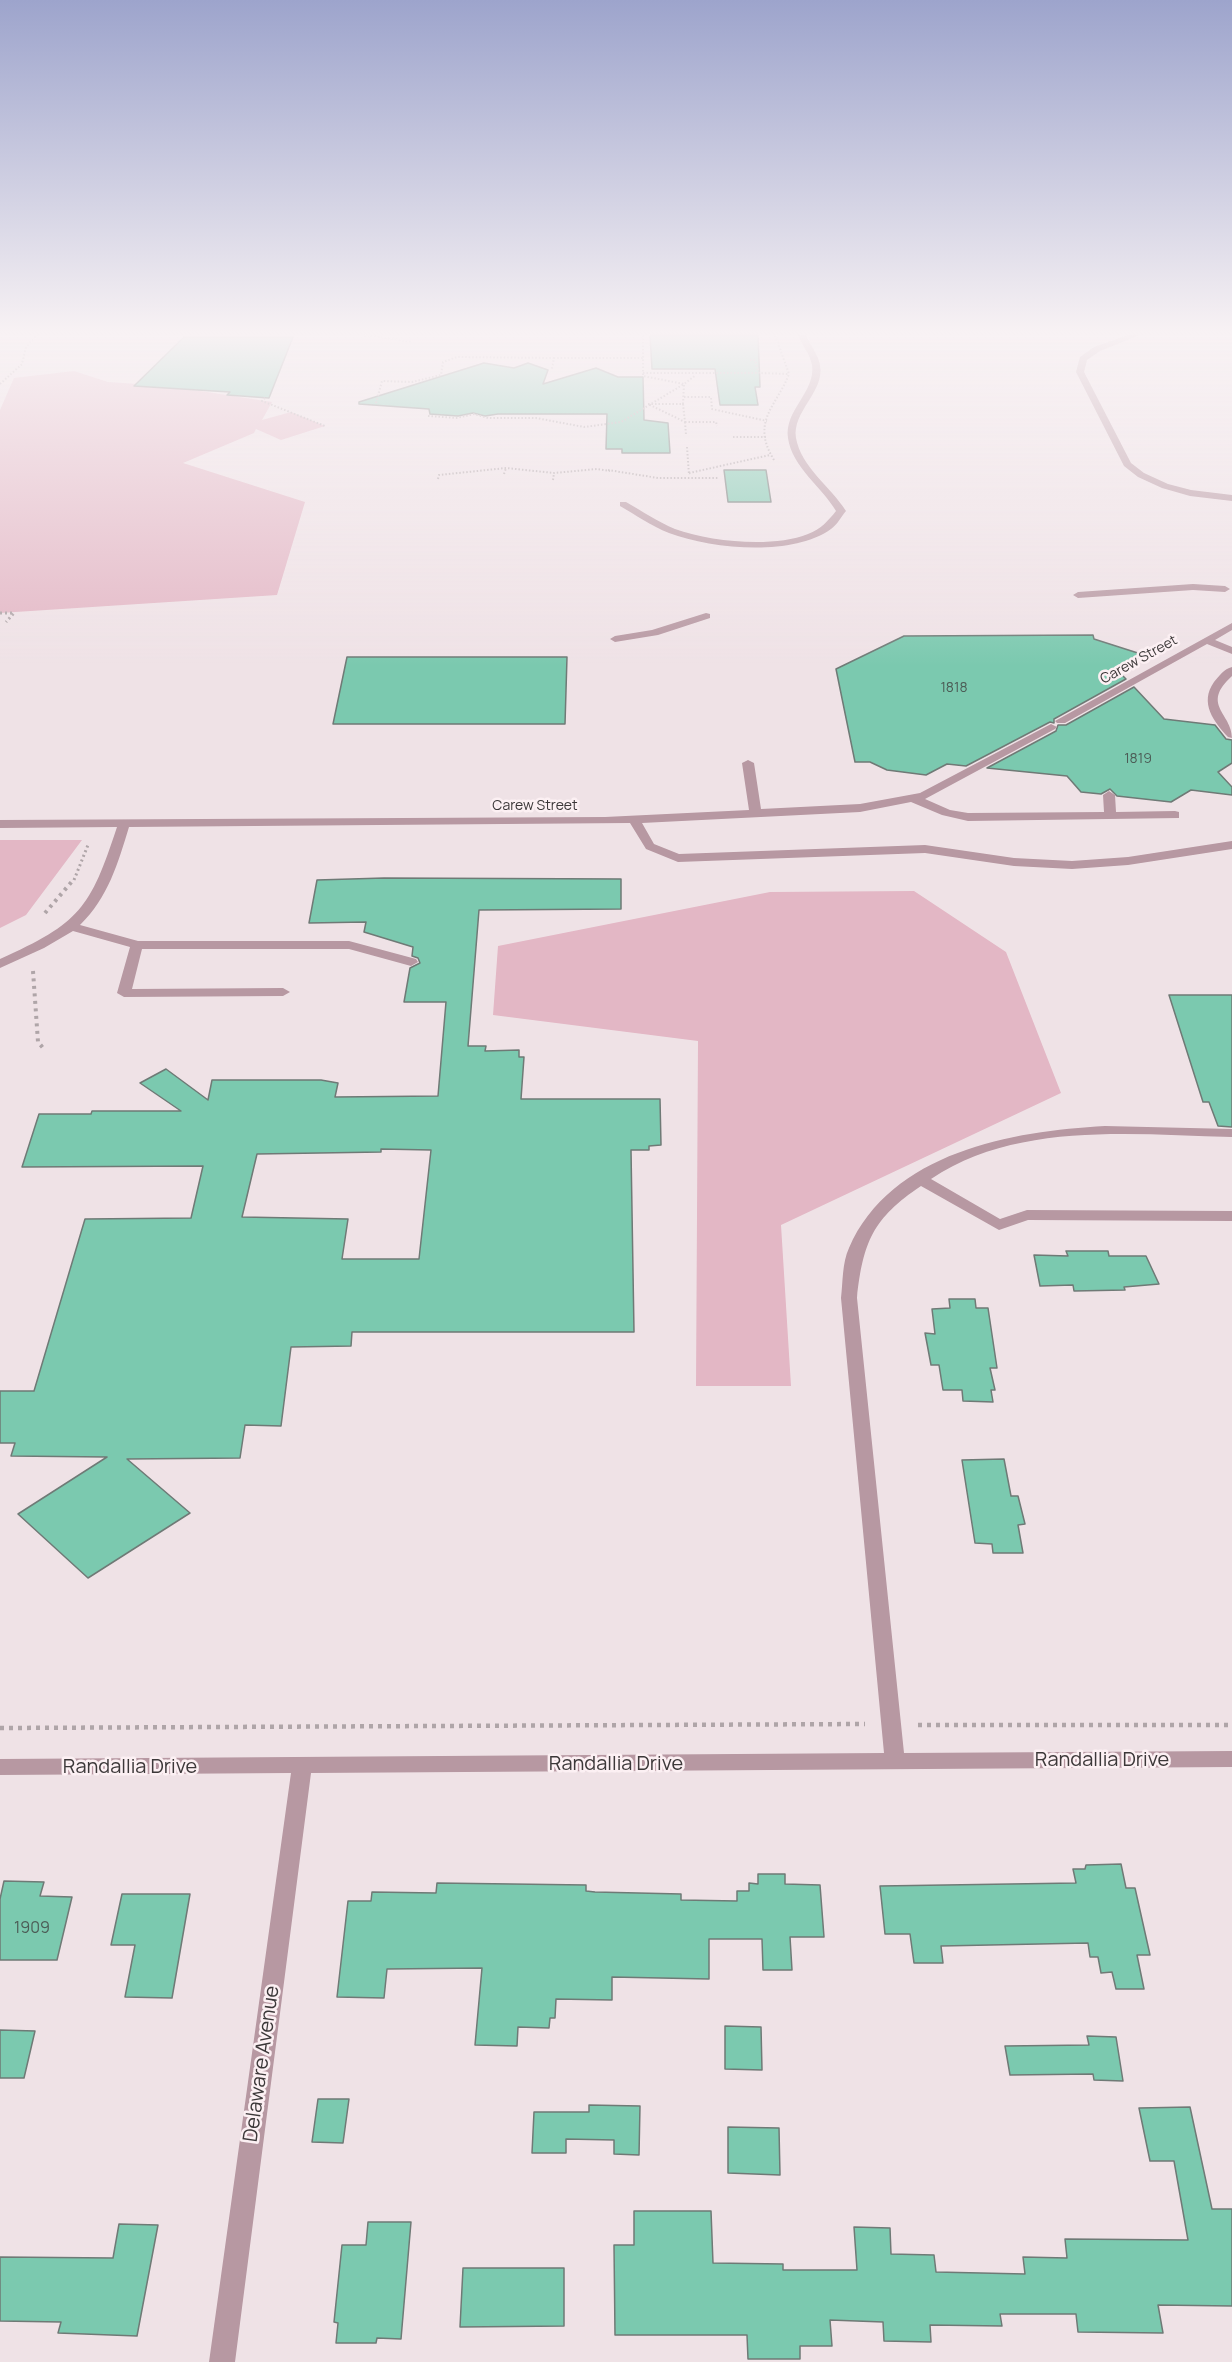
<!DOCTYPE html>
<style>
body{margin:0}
canvas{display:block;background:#efe2e6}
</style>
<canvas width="1232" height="2362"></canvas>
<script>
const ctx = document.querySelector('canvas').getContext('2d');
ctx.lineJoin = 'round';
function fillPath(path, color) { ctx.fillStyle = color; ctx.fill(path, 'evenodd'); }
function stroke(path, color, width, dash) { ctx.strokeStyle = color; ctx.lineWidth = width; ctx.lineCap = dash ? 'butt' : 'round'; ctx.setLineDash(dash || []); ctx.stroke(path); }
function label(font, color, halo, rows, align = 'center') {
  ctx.font = font + ' Manrope,sans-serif'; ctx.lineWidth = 5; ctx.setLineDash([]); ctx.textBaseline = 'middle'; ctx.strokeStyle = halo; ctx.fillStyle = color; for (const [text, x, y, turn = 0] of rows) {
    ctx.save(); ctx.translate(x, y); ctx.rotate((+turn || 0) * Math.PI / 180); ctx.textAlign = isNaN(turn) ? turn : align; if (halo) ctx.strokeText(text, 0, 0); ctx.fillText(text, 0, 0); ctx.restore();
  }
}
fillPath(new Path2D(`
 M74,371l34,11 60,4 104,16 -10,18 29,-8 34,14 -44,14 -25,-11 -2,4 -71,30 122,39 -28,93 -277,18v-203l14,-32z
 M0,840h82l-56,75 -26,13z
 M914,891l92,61 55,141 -280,132 10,161h-95l2,-345 -205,-26 5,-69 272,-54z`), '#e3b7c5');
const building = new Path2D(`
 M650,335h108l2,52h-5l3,18h-38l-5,-36h-63z
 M184,337h109l-24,61 -42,-3 3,-3 -96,-6z
 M484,363l30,5 14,-5 20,7 -5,14 53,-16 22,9h25l1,43 24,3 2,30h-48v-4h-16l1,-35h-109l-13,2 -12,-3 -15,3 -28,-2 -1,-5 -70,-5v-2z
 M724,470h42l5,32h-43z
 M1093,635l1,4 50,16 -27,15 9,9 -72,40v4l-4,-1 -84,44 -19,-2 -21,11 -39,-5 -17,-8h-15l-19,-93 68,-33z
 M347,657h220l-2,67h-232z
 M1134,687l30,32 51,6 11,14 6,1v23l-14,9 14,15v8l-41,-5 -20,12 -54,-6 -7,-7 -9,5 -20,-2 -14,-16 -80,-8 69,-37 2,-6h8z
 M384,878l237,1v30l-142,1 -11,136h18l-1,5 34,-1v7h5l-3,42h139l1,46 -12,1v4h-18l3,182h-282l-1,14 -60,1 -10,79 -36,-1 -5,33 -113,1 63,54 -102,65 -70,-64 89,-57 -96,-1 4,-13h-15v-52h34l51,-172 106,-1 12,-52 -181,1 17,-53h52l1,-3h89l-41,-28 26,-14 42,31 4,-20h109l17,3 -3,14 103,-1 8,-94h-42l6,-34 10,-5 -2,-5 -6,-2 1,-9 -49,-15 2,-10 -57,1 8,-43zM381,1149l50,1 -12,109h-77l6,-40 -106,-2 15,-63 124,-2z
 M1169,995h63v132l-14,-1 -9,-24h-6z
 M1066,1251h42l1,5h37l13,28 -35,3 1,3 -51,1 -1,-6 -33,1 -6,-31 34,1z
 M949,1299h26l1,9h12l9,60h-7l5,22h-4l2,12 -30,-1 -1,-11h-19l-4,-25h-8l-6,-32 10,1 -3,-25 18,-1z
 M1004,1459l7,37h7l7,28 -7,1 5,28h-30l-1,-9 -17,-1 -13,-83z
 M1121,1864l5,24h9l15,67h-13l7,34h-28l-4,-17 -11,1 -3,-16h-8l-2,-14 -147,3 2,17h-29l-4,-29h-25l-5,-48 196,-3 -3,-14h12l1,-4z
 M758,1874h27v10l35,1 4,52h-34l2,33h-29l-1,-31h-53v40l-97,-2v23l-56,-1 -1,19h-5l-1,10 -31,-1 -1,19 -42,-1 7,-77 -95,1 -3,29 -47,-1 11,-96h23l1,-9 64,1 1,-10 149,2v6l9,1 86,2v6l56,1v-10h12v-8l9,1z
 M4,1881l40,1 -4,14 32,1 -15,63h-57v-61z
 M122,1894h68l-18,104 -47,-1 10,-52h-24z
 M725,2026l36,1 1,43 -37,-1z
 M0,2030l35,1 -11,47h-24z
 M1087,2036l29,1 7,44 -29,-1 -1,-6 -83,1 -5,-29 84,-1z
 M318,2099h31l-6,44 -31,-1z
 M589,2105l51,1 -1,49 -25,-1v-14l-48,-1v14h-34l2,-41h55z
 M1190,2107l22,102h20v97l-74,-1 5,28 -85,-1 -2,-18h-76l2,12 -72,-1 1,17 -47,-1 -1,-19 -53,-2 2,26h-32v13h-52l-1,-24h-132l-1,-90h20v-34h77l2,52 70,1v6h74l-3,-43 36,1 1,26 43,1 2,17 89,2 -2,-17 44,1 -2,-19 123,1 -14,-79h-24l-11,-53z
 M728,2127l51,1 1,47 -52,-2z
 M368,2222h43l-10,117 -24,-1 -1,5h-40l2,-20 -4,-1 8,-77h24z
 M119,2224l39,1 -21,111 -79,-3 3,-11 -61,-1v-64l113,1z
 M463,2268h101v58l-104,1z`);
fillPath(building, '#7bc9af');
stroke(building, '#6f7a76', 1.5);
stroke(new Path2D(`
 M364,335l47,7
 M643,335v23
 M750,360h5l4,13 30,1
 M643,373h116
 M0,384l22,-20 4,-17 11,-12
 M684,397h27l1,12 55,12
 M265,398l-3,3 63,25
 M376,403l6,-22 30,1 29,-7 2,-13 14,-5 97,1 -2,11
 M648,404h35l2,18z
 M683,404l1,-20 12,-9
 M428,416l28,2 18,-4 14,4h48l48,9 37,-5 63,-38 -41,-8v-18h-89
 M685,422h31l1,4
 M685,422l1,13
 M733,437h34
 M687,447l2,28
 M774,460c-24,-39 3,-54 15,-86l-14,-39
 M608,470l50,8h60
 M689,473l81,-18
 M504,474l2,-6
 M438,479l1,-4 67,-7 48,5 43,-4 13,2
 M553,480l1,-7`), '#afa5a8', 2, [1.5, 2]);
stroke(new Path2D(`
 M0,613h14l-8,9
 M74,880l14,-35`), '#afa5a8', 3, [2, 3]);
stroke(new Path2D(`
 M45,913l29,-34
 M33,971l5,71 6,7`), '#afa5a8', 4, [3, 4.5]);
stroke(new Path2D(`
 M918,1725h314
 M0,1728l865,-4`), '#afa5a8', 4.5, [4, 5]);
fillPath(new Path2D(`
 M798,335h8c4,10 12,19 14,30 5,27 -28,46 -24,73 5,29 35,49 50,73 -5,6 -9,14 -15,18 -39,28 -119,20 -162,4 -18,-7 -33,-18 -49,-27v-4h6c16,9 32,20 49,27 36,13 98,19 133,5 13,-5 20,-13 28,-23 -14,-24 -44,-44 -48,-73 -4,-28 28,-46 24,-73 -2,-11 -10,-20 -14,-30z
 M1128,335h12l-40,16 -13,9 -3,12 47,91 13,10 24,11 23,6 41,5v6l-42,-5 -28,-8 -24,-11 -14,-11 -48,-94 4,-15 14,-10z
 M1193,584l32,2 5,3 -5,3 -32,-2 -115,8 -5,-3 5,-3z
 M706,613l4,1v4l-52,17 -43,7 -5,-3 5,-3 37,-6z
 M1232,623v7l-17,10 17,7v7l-25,-10 -142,79h-8l-2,-2z
 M1232,667v9c-32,29 0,37 0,62l-4,-1c-14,-15 -29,-34 -14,-55 5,-6 10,-13 18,-15z
 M1051,724l6,3 -2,2 -130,70 25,11 18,3 136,-1 -1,-17 6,-4 6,4 1,17 59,-1 4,1v6l-211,3 -26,-6 -31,-13 -51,10 -218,11 12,21 25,10 246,-9 89,13 58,3 56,-4 104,-16v8l-104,16 -56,4 -58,-3 -89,-13 -247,9 -32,-13 -16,-26 -501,4c-11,36 -21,71 -49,98l58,16h211l67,18 2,3 -7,4 -62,-17h-207l-10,40 151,-1 7,4 -7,4 -159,1 -7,-4 13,-46 -57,-16 -29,17 -44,20v-9c80,-36 90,-50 117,-132l-117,1v-8l605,-3 144,-7 -7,-47 6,-3 6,3 7,46 99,-5 60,-11z
 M1105,1126l127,3v8c-99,-2 -214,-16 -301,42l69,40 27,-9 205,1v10l-204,-1 -29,10 -78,-44c-48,32 -58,56 -64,112l47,455 328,-2v16l-921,6 -76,589h-26l82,-589 -291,2v-16l884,-6 -43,-455c2,-16 1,-35 8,-50 42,-96 163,-117 256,-122z`), '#b798a2');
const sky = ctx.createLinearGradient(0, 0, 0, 666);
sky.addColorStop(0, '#9da4cc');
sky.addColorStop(0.5, '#f8f2f4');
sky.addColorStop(1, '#f8f2f400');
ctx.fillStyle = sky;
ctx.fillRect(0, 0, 1232, 666);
label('14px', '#3c3839', '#fcf0f3', [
 ["Carew Street",1139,660,-29],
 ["Carew Street",535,806]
]);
label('14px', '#4c5c56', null, [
 ["1818",954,688],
 ["1819",1138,759]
]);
label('16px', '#4c5c56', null, [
 ["1909",32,1929]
]);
label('20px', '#3c3839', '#fcf0f3', [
 ["Randallia Drive",1102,1760],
 ["Randallia Drive",616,1764],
 ["Randallia Drive",130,1767],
 ["Delaware Avenue",262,2064,-82]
]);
</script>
